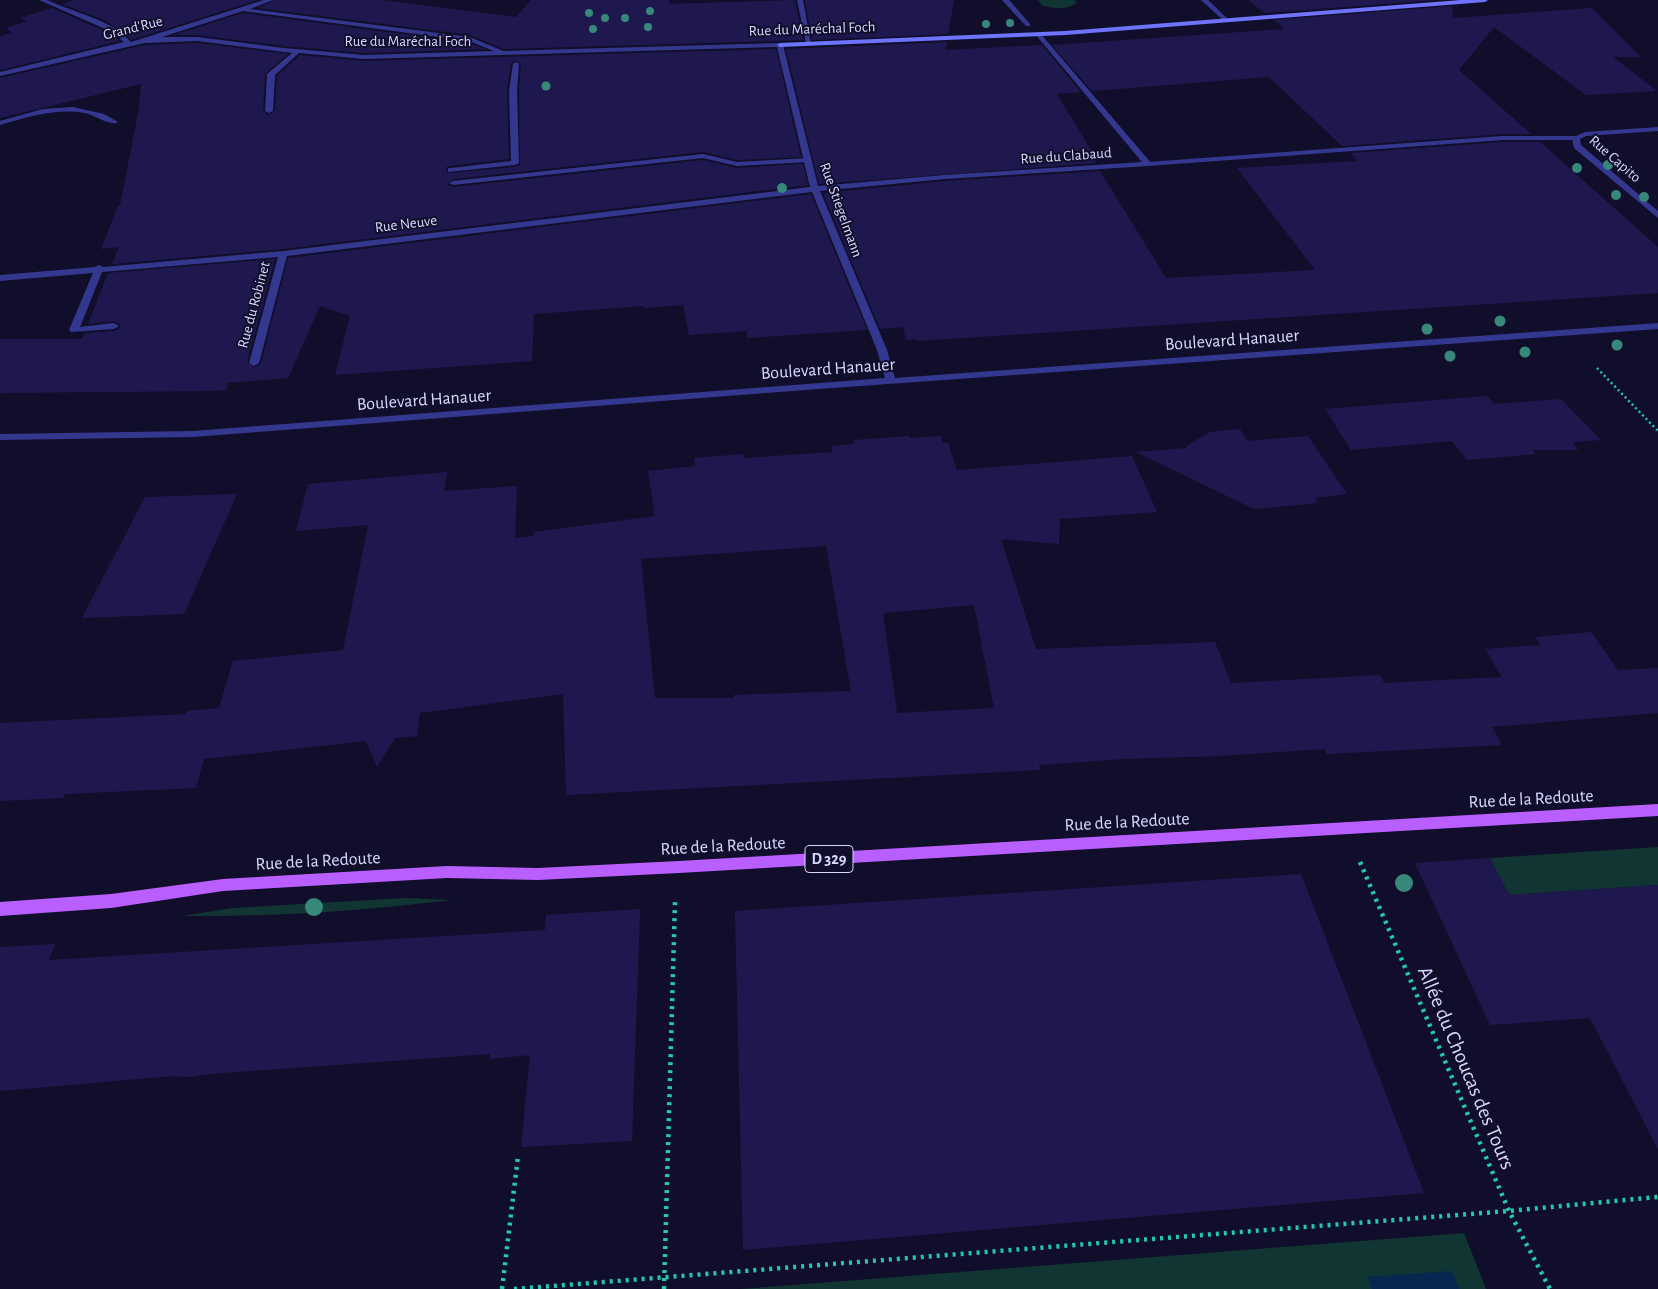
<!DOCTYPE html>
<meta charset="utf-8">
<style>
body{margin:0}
canvas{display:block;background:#110e2b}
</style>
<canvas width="1658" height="1289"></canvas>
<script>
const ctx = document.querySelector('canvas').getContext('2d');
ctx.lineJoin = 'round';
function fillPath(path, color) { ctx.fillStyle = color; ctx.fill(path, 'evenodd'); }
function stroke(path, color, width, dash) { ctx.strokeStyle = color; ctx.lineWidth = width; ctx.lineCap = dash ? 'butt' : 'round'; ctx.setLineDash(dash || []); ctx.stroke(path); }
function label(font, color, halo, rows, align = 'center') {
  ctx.font = font + ' "Alegreya Sans",sans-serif'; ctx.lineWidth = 4; ctx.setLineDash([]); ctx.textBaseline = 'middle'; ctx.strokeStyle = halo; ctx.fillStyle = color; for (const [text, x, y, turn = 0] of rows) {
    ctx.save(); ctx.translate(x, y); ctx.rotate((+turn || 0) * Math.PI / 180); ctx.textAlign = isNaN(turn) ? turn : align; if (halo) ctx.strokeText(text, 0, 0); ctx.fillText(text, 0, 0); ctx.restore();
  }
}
fillPath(new Path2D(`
 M1038,0h36l3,2c-9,9 -22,6 -34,4z
 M1658,847v38l-149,10 -19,-37z
 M404,898l48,2c-89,11 -180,17 -270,16l51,-8z
 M1464,1233l22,56h-745z`), '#103532');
fillPath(new Path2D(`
 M1452,1271l7,18h-87l-4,-12z`), '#072750');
fillPath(new Path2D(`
 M75,0h183l-127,40 -7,-7 -20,-13 -42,-16z
 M275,0h108l133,17 15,-17h138v4l126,-4 8,40 -300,9 -33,-14 -212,-27z
 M805,0h149l-6,34 -136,6z
 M1248,0h189l-172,13z
 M1452,6l1,12 139,-10 49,49h-28l44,34 -71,4 -92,-68 -35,43 72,64h-28l-161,12 -73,-69 -177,14 -40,-46 233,-16 -11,-9z
 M52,8l57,25 11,8 -120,29v-34l12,-3 -6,-5 21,-7 -7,-3z
 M243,13l226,30 16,6 -121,4 -80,-7 -87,-11h-23z
 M947,42l-2,8 97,-5 39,47 -24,2 37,61h-3l5,8 -277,21 -33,-135z
 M197,43l91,11 -23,20 -2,37 5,4 7,-4 2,-35 23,-21 64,6 412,-12 25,108 -64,3 -34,-8 -250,27 -6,5 6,3 250,-27 34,8 66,-4 5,21 -525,64 -171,15 7,-17 -18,2 17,-43h2l19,-98 2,-24 -141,34v-40l145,-33zM515,60l6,4 -2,27 1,74 -5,2 -68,6 -1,-5 2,-2 61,-7 -2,-68 4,-27z
 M1503,142h37l118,105v46l-741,48v-2l-11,1 -3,-13 -23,2 -57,-136 122,-12 155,-10 66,107 149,-8 -78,-102 121,-7 -8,-8z
 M811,194l56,136 -120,8v-7l-58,4 -6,-30 -39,3v-2l-110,8 -2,47 -197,14 15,-59 -30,-10 -32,72 -60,5 -2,7 -14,1 -212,2v-54h82l3,-6 29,-2 6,-3v-4l-6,-3 -26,3 20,-51 167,-14 -28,103 8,6 6,-5 27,-105z
 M1487,396l7,8 67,-5 40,41 -29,2 6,8h-46l4,4 -69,6 -15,-19 -101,9 -26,-41z
 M1240,429l7,12 61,-5 39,58 -32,4 3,5 -64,6 -118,-57 51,-4 -1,-2 24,-14z
 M909,436l1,2 30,-2 3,7h5l9,27 175,-14 25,56 -97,7 -1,25 -58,-5 35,110 179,-7 16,41 149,-8 4,8 118,-6 -17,-28 56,-4 -6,-8 56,-5 27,38 40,-2v45l-166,14 10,18 -175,9 -3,-5 -105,7 -96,3 -84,6 1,5 -474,25 -3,-101 -143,19 -3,23 -22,2 -18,29 -11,-26 -162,18 -8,29 -131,6 -2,4 -63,3v-78l186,-9v-3l33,-3 14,-47 110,-11 25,-125 -72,6 12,-47 139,-12 -3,19 73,-5 -2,52 19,-2v-4l121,-16 -7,-45 47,-5 -1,-8 49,-4 1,4 89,-6 -2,-6 24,-2 -1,-4zM826,546l25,145 -117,4v3h-79l-14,-139zM974,605l20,103 -97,5 -14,-100z
 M237,494l-53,120 -102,4 63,-121z
 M1490,858l19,37 149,-10v264l-68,-131 -100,7 -75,-162z
 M1301,874l123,319 -681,57 -8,-339z
 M640,909l-8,232 -111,6 9,-92 -40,4v-5l-281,20 -19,3 -17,-1 -173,15v-144l55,-3 -6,16 496,-30 1,-15z`), '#1f184e');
stroke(new Path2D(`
 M1597,368l61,63`), '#23c7b3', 2.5, [2, 3]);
stroke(new Path2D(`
 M1360,862l149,349 41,78
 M502,1289l16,-133
 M514,1289l995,-78 149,-14
 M664,1289l11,-387`), '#23c7b3', 4.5, [3, 5]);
fillPath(new Path2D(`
 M516,62l3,2 -2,27 2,72 -4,2 -67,7v-4h3l60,-7 -2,-70 4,-27z
 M73,107l31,7 14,8c-7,5 -23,-7 -33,-9 -29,-5 -57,4 -85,12v-4l43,-12z
 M1503,136h73l4,2 -4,2h-73l-355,26 -4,-2 4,-2z
 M703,154l34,8 71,-4 4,2 -4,2 -71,4 -34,-8 -250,27 -4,-2 4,-2z`), '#34378e');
fillPath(new Path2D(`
 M39,0h8c27,13 64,19 84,42l133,-42h9l-23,9 220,28 33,14 277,-8 3,2 35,141 127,-11 197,-13 -107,-128 5,-1 112,131 -4,2 -203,13 -125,12 67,159 8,28 763,-55v6l-840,60 -625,48 -193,3v-6l193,-3 692,-53 -8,-28 -65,-158 -525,64 -28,107 -5,3 -5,-3 29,-106 -176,15 -22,55 34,-4 5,3 -5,3 -43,3 -2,-2 24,-57 -93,8v-6l95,-8 4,-2 4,2 180,-16 527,-64 -33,-140 -413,12 -65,-6 -24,22 -2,36 -4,2 -4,-2 2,-37 25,-21 -95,-12 -52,2 -145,33v-4l124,-30 -14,-11zM243,11l226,30 25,10 -130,4 -80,-7 -87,-11h-35z
 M797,0h6l8,44 -5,-1z
 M1002,0h7l21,24v2h-4z
 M1201,0h7l20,19v2h-4z
 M1658,127v4l-72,5 -6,3 1,6 77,66v7l-84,-70 -2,-10 13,-6z`), '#34378e');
fillPath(new Path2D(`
 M1461,0h27l-3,2 -420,33 -285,12 -3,-2 3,-2 285,-12z`), '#6e74ff');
fillPath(new Path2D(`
 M1658,804v12l-979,57 -141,7 -91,-2 -224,13 -112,17 -111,8v-14l111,-8 112,-15 224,-13 91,2 141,-7z`), '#b95eff');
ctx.fillStyle = '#37887b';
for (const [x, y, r] of [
 [650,11,4],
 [589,13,4],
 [605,18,4],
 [625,18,4],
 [1010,23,4],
 [986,24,4],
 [648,27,4],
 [593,29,4],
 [546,86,4.5],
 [1608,165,5],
 [1577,168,5],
 [782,188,5],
 [1616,195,5],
 [1644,197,5],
 [1500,321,5.5],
 [1427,329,5.5],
 [1617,345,5.5],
 [1525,352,5.5],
 [1450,356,5.5],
 [1404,883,9],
 [314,907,9]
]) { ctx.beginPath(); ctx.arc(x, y, r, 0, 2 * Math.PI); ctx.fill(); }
label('15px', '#d9d7ff', '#110e2b', [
 ["Grand'Rue",133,28,-14],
 ["Rue du Maréchal Foch",812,29,-2],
 ["Rue du Maréchal Foch",408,41],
 ["Rue du Clabaud",1066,156,-4],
 ["Rue Capito",1615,159,41],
 ["Rue Stiegelmann",841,210,70],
 ["Rue Neuve",406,224,-7],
 ["Rue du Robinet",254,305,-75]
]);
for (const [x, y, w] of [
 [829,859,48]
]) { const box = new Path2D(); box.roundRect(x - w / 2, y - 13.5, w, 27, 4); ctx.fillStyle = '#110e2b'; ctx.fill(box); stroke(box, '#d9d7ff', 1); }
label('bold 16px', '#d9d7ff', null, [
 ["D 329",829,859]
]);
label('18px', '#d9d7ff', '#110e2b', [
 ["Boulevard Hanauer",1232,340,-4],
 ["Boulevard Hanauer",828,369,-4],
 ["Boulevard Hanauer",424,400,-4],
 ["Rue de la Redoute",1531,799,-3],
 ["Rue de la Redoute",1127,822,-3],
 ["Rue de la Redoute",723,846,-3],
 ["Rue de la Redoute",318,861,-3]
]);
label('21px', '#d9d7ff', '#110e2b', [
 ["Allée du Choucas des Tours",1466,1068,67]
]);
</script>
